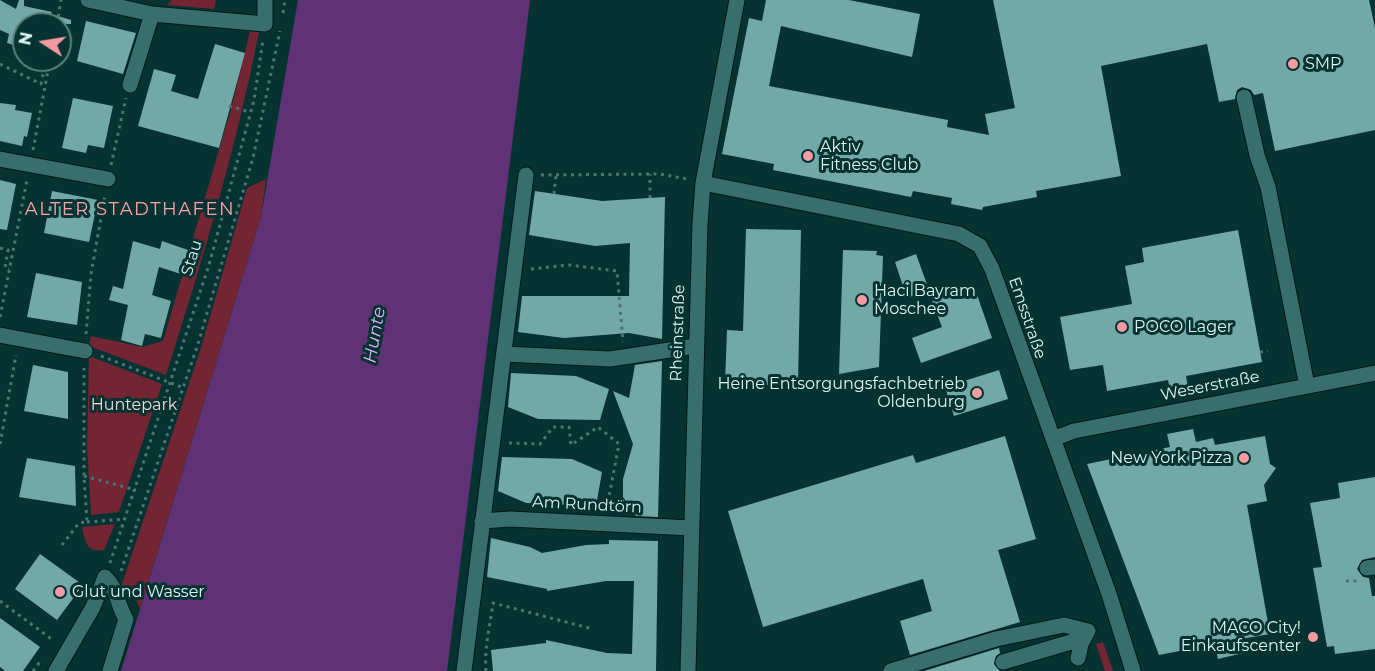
<!DOCTYPE html>
<meta charset="utf-8">
<style>
body{margin:0}
#map{position:relative;width:1375px;height:671px;overflow:hidden;background:#063332;font-family:Montserrat,sans-serif}
canvas{display:block}
.north{position:absolute;left:12px;top:12px;width:60px;height:60px;box-sizing:border-box;background:#063332;border:2px solid #5a807f;border-radius:50%;rotate:282deg;font-size:16px;font-weight:700;line-height:24px;text-align:center;color:#d8f3f2}
.north::after{content:'';display:block;margin:auto;width:21px;height:27px;background:#f49aa3;clip-path:polygon(50% 0,100% 100%,50% 72%,0 100%)}
</style>
<div id="map">
<canvas width="1375" height="671"></canvas>
<div class="north">N</div>
</div>
<script>
const ctx = document.querySelector('canvas').getContext('2d');
ctx.lineJoin = 'round';
function fillPath(path, color) { ctx.fillStyle = color; ctx.fill(path, 'evenodd'); }
function stroke(path, color, width, dash) { ctx.strokeStyle = color; ctx.lineWidth = width; ctx.lineCap = dash ? 'butt' : 'round'; ctx.setLineDash(dash || []); ctx.stroke(path); }
function label(font, color, halo, rows, align = 'center') {
  ctx.font = font + ' Montserrat,sans-serif'; ctx.lineWidth = 6; ctx.setLineDash([]); ctx.textBaseline = 'middle'; ctx.strokeStyle = halo; ctx.fillStyle = color; for (const [text, x, y, turn = 0] of rows) {
    ctx.save(); ctx.translate(x, y); ctx.rotate((+turn || 0) * Math.PI / 180); ctx.textAlign = isNaN(turn) ? turn : align; if (halo) ctx.strokeText(text, 0, 0); ctx.fillText(text, 0, 0); ctx.restore();
  }
}
fillPath(new Path2D(`
 M172,0h44l-2,9 -47,-4z
 M250,31l9,1c-23,117 -57,230 -93,343l-77,-29 2,-10 51,11 21,-6 68,-232z
 M266,179l-5,38 -121,392 -7,-17 -12,-5 80,-239 46,-160z
 M89,356l73,28 -43,128 -28,3 -4,-68z
 M115,524l-11,26c-17,3 -19,-8 -22,-23z
 M1103,642l10,29h-8l-9,-27z`), '#732533');
fillPath(new Path2D(`
 M298,0h232l-83,671h-326l140,-454z`), '#5f3275');
fillPath(new Path2D(`
 M0,0l16,9 3,-9h5v6l28,6 -1,2 20,6v4h-47v24l-17,-5 2,-9 -9,-4z
 M766,0h83l71,14 -8,43 -131,-31 -12,60 179,34 -1,7 42,8 -4,-21 30,-6 -22,-108h376l6,28v102l-100,21 -12,-58 -9,2 -3,-5 -9,-3 -5,3 -2,9 -16,3 -12,-58 -106,22 20,110 -85,15 1,6 -54,10 -1,3 -31,-6 1,-6 -39,-7 -2,6 -138,-27 1,-6 -52,-10 27,-136 13,3z
 M86,21l50,12 -13,41 -46,-13z
 M215,44l30,9 -26,95 -81,-22 16,-57 22,6 -5,16 27,8z
 M73,98l40,8 -9,42 -16,-3 -2,8 -24,-5z
 M0,103l16,2 -1,5 17,3 -5,24 -3,-1 -2,10 -22,-5z
 M0,180l16,4 -9,46 -7,-1z
 M52,191l46,9 -9,42 -45,-9z
 M535,191l67,10 63,-4 -3,142 -33,-6 -65,5 -46,-6 4,-36h107l1,-53 -35,3 -66,-11z
 M746,229l55,1 -3,156 -73,-2 2,-54 16,1z
 M1238,230l24,132 -76,14 2,11 -18,3 -2,-10 -61,11 -4,-26 -33,5 -10,-53 72,-13 -7,-38 19,-4 -2,-14z
 M133,241l27,8 2,-8 26,9 -7,24 -22,-7 -7,28 19,6 -10,37 -16,-4 -3,12 -21,-6 7,-35 -19,-5 4,-14 10,3z
 M843,250l34,1 -1,4 7,1 -4,111 -40,7z
 M916,254l13,36 -22,8 -12,-36z
 M36,273l46,9 -5,43 -50,-8z
 M974,286l18,52 -71,25 -9,-25 30,-11 -10,-26z
 M662,361l-4,156 -21,-1 -14,-6v-31l10,-35 -20,-53 16,7 6,-33z
 M33,365l35,7v47l-44,-8z
 M999,370l9,29 -54,17 -9,-29z
 M511,373l65,3 33,13 -9,31 -62,-1 -30,-12z
 M1193,429l3,13 17,-4 2,7 50,-9 5,28 6,4 -12,17 3,16 -20,4 23,129 -29,5 2,14 -25,6 -3,-15 -56,11 -72,-191 83,-17 -3,-13z
 M1005,436l31,103 -38,11 22,72 -110,33 -10,-34 32,-10 -9,-32 -160,48 -35,-116 185,-56 3,8z
 M502,457l70,2 30,13 -6,34 -70,-3 -28,-12z
 M27,458l48,8 1,40 -57,-9z
 M1375,477v80l-13,3 -5,9 6,8 6,1 3,18h3v53l-40,5 -1,-8 -7,1 -14,-79 9,-1 -12,-64 30,-5 -2,-15z
 M491,538l39,9 12,6 44,-8 23,-1v-4l49,1 -2,130h-163l-2,-21 55,-7v-3l61,13 25,1 2,-73h-28l-59,10v-2l-60,-12z
 M40,554l43,31 -26,35 -42,-31z
 M0,618l40,29 -17,24h-18l-5,-4z
 M999,648l1,5 -4,3 -2,8 6,7h-76z`), '#72a8a6');
const minor = new Path2D(`
 M88,0l64,14 113,10v-24
 M130,85l22,-71
 M1244,97l13,58 11,32 39,199
 M0,159l108,20
 M703,183l256,51 21,12 12,23 117,325 24,77
 M0,335l85,16
 M504,354l106,5 86,-13
 M1053,439l21,-8 301,-58
 M482,521l28,-2 181,9
 M1367,568l8,-1
 M1078,658l3,-14 7,-13
 M1003,662l68,-20 17,-11
 M56,671l37,-64 12,-30c14,13 11,26 21,42l-16,52
 M464,671l62,-496
 M688,671l12,-448 3,-40 34,-183
 M891,671l105,-32 68,-14 24,6`);
stroke(minor, '#001918', 17);
stroke(new Path2D(`
 M283,13l2,-13
 M57,24l4,-24
 M0,64l41,20 4,-18 4,1
 M229,106l21,6
 M33,150l17,-90
 M111,165l15,-67
 M541,175l119,-1 27,5
 M554,194l2,-19
 M650,198v-24
 M0,248l8,2 -3,18 4,1
 M531,269l38,-4 48,6 6,71
 M0,317l27,-137
 M86,334l5,-60 14,-79
 M1260,352l8,-1
 M101,356l83,32
 M509,443l31,1 13,-17h16l2,18 27,-18 21,17 -12,63
 M0,444l16,-89
 M84,476l52,14
 M87,522l39,-3
 M62,545l17,-22 8,-1 -3,-46v-108
 M110,563l99,-298 45,-165 9,-60
 M121,571l76,-224 56,-189 27,-127
 M1346,581h11
 M0,601l54,40
 M33,671l9,-12
 M486,671c-2,-23 4,-45 7,-68l100,26`), '#4d7473', 3, [3, 4.5]);
stroke(minor, '#386e6c', 15);
for (const [x, y, r, color] of [
 [1293,64,6,"#f49aa3"],
 [808,156,6,"#f49aa3"],
 [862,300,6,"#f49aa3"],
 [1122,327,6,"#f49aa3"],
 [977,393,6,"#f49aa3"],
 [1244,458,6,"#f49aa3"],
 [60,592,6,"#f49aa3"],
 [1313,637,6,"#f49aa3"]
]) { const dot = new Path2D(); dot.arc(x, y, r, 0, 2 * Math.PI); ctx.fillStyle = color; ctx.fill(dot); stroke(dot, '#063332', 2); }
label('16px', '#d8f3f2', '#063332', [
 ["SMP",1305,64],
 ["Aktiv",820,147],
 ["Fitness Club",820,165],
 ["Haci Bayram",874,291],
 ["Moschee",874,309],
 ["POCO Lager",1134,327],
 ["Heine Entsorgungsfachbetrieb",965,384,"right"],
 ["Oldenburg",965,402,"right"],
 ["New York Pizza",1232,458,"right"],
 ["Glut und Wasser",72,592],
 ["MACO City!",1301,628,"right"],
 ["Einkaufscenter",1301,646,"right"]
], 'left');
label('16px', '#d8f3f2', '#063332', [
 ["Stau",192,258,-73],
 ["Emsstraße",1027,318,71],
 ["Rheinstraße",678,333,-88],
 ["Weserstraße",1210,386,-11],
 ["Am Rundtörn",587,505,3]
]);
label('16px', '#f1d7d8', '#063332', [
 ["Huntepark",134,405]
]);
ctx.letterSpacing = '1.5px';
label('18px', '#f8a4ab', '#063332', [
 ["ALTER STADTHAFEN",130,210]
]);
ctx.letterSpacing = '0px';
label('italic 18px', '#e1aefb', '#063332', [
 ["Hunte",375,335,-80]
]);
</script>
